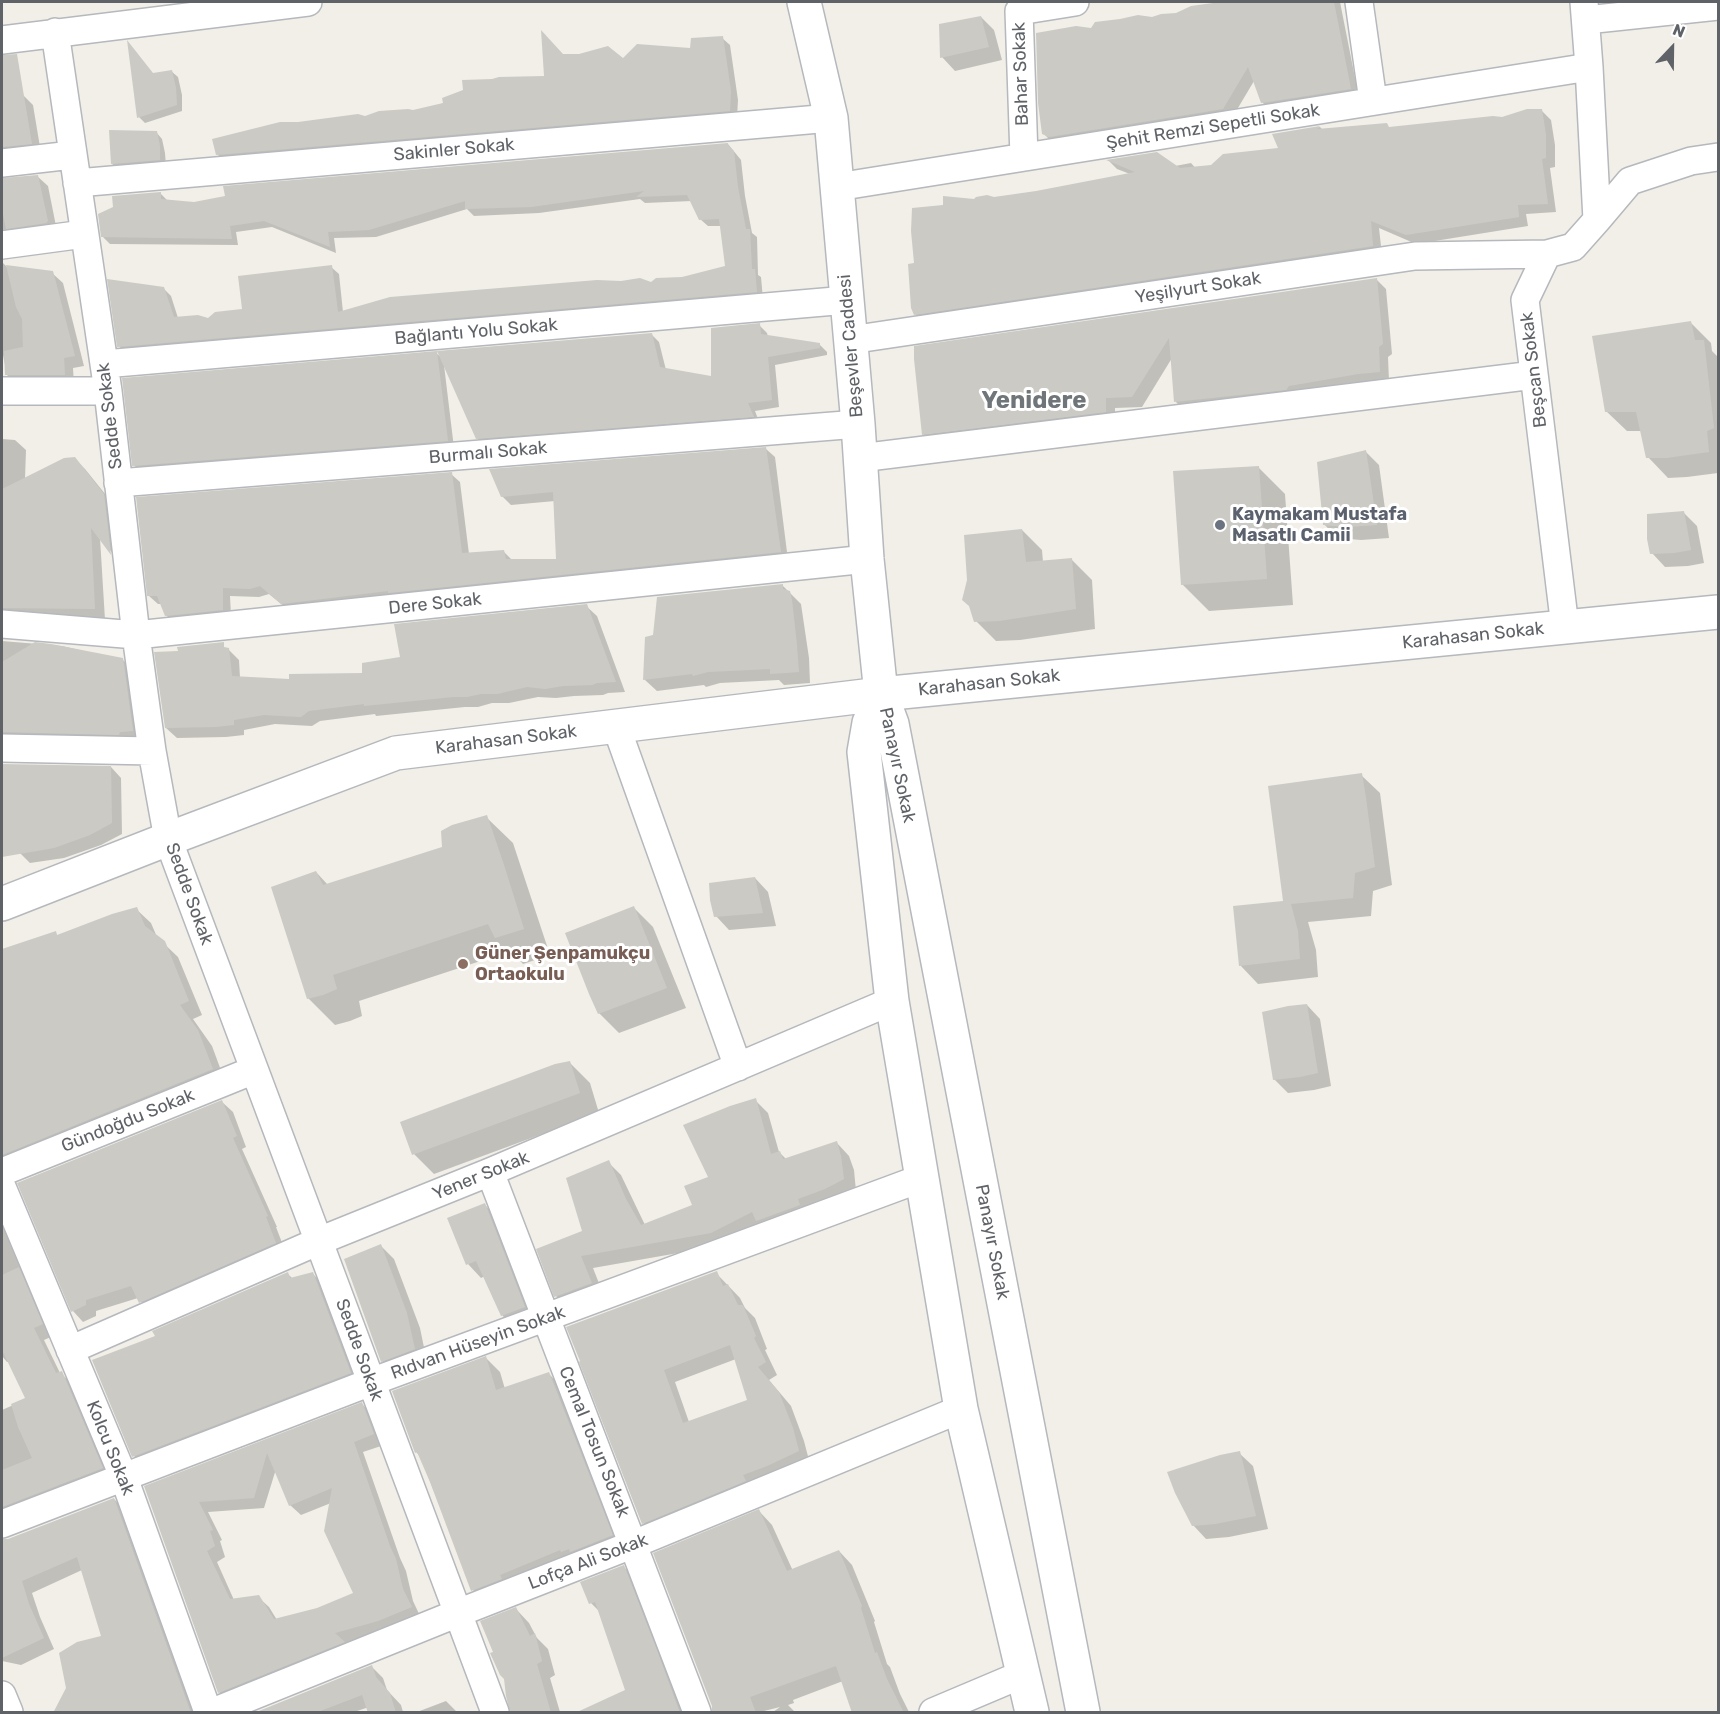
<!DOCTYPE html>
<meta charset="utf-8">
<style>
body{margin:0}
#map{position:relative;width:1720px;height:1714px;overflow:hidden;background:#f1efe8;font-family:Rubik,sans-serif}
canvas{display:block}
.frame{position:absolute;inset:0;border:3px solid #5f6368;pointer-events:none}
.north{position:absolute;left:1642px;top:18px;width:60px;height:60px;-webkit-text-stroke:4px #fff;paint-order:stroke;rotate:22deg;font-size:16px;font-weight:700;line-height:24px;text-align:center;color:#5f6368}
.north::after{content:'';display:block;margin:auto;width:21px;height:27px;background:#5f6368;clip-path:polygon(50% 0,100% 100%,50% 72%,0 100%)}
</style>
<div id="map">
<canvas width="1720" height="1714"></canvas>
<div class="frame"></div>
<div class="north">N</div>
</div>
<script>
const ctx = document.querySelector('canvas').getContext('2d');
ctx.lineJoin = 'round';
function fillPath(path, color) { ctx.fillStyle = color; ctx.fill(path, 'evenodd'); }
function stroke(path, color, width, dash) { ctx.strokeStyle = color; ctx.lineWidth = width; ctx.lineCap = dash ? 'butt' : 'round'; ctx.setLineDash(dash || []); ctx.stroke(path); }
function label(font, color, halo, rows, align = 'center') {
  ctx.font = font + ' Rubik,sans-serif'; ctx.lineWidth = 6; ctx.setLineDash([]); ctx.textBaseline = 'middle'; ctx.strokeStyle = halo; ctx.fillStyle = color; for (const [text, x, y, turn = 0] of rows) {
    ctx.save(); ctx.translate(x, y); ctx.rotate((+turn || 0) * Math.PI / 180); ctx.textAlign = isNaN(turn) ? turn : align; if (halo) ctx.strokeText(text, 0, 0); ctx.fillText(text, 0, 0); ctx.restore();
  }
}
fillPath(new Path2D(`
 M1251,2l17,1 11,-1h61l19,96 -87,14 -10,-10 -8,-21 -22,37 -179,25 -9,-9 48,-105z
 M1601,2h80l-71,8z
 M981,17l13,13 8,30 -47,11 -13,-14z
 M722,38l8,7 8,55 -1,18 -512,44 -8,-8 148,-36 48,-7 132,-33 18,-22h16l44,4 69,-11z
 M171,71l7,6 4,18v16l-37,12 -6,-6 15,-42z
 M23,95l10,10 8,48 -39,9v-64z
 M1542,111l9,9 4,25v22l-5,1 6,44 -30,2 2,12 -112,18 -37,-16 3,27 -457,68 -10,-9 59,-113 63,-9 93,-18 -13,-5 -8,-8 66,5 16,-3 8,9 83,-16 -8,-21 46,-8 3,3 67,-1 112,-10z
 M156,132l6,7 3,14 1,13 -47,4 -7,-6z
 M728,144l13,16 4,36 7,37 5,4 1,38 3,2 2,22 -637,55 -7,-8 44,-58 8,8 7,22 30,1 36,-9 87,-43 8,7 4,38 308,-29 32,-5 44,-11 -5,-41h-14l-8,-7 -8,-18 -47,2 -5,-4 -101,14 -65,3 -7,-7 -91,28 -42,1 2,15 -64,-26 -36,5 2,13 -128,-1 -7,-7 57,-44 7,7 27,3z
 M37,176l11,10 9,45 -55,13v-64z
 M2,262l5,5 45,6 11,10 21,83 -11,2 1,17h-57l-10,-10 -4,-20h-1z
 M1376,279l10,10 6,65 -4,3 1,24 -204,30 -9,-9 -4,-44 -30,49 -27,1v13l-182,23 -10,-10 -8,-86z
 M1691,323l20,20 1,8 6,6v116l-31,4 -19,1 -20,-21 -6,-26h-15l-21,-20z
 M759,325l8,8 1,4 51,7 8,8v3l-52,10 4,42 -24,4 5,13 -275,22 -8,-8 -33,-73 10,83 -313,25 -7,-8 302,-112 6,5 209,-24 8,8 7,28 46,8z
 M2,439l13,1 11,10 -1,29 49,-21 11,11 29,36 6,57 -20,-24 5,82 -103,3z
 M766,449l9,8 13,103 -497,52 -22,-18 -10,3 -29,-1 1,19 -56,9 -9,-9 -4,-11h-4l-9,-8 302,-122 9,8 9,72 35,-2 8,8 46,1 -3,-60 -44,4 -9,-9z
 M1366,452l13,13 10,73 -28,2 -24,-2 -13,-14z
 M1258,467l27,27 8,111 -84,6 -27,-27z
 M1684,513l13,13 7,37 -16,3 -23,1 -13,-14z
 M1022,530l20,20 1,12 29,-2 20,20 3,49 -75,11 -24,1 -20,-20z
 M782,585l19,19 8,54 1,25 -26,2 -5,-5 -59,3 -14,4 -2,-2 -47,6 -12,-11 1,-42z
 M586,606l11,10 28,76 -17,1 -5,2 -29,1 -18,2 -18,-1 -29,6h-17l-14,4h-13l-89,9 -1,-2 -55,7 -8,5 -37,-2 -31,6v5l-18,2 -49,1 -11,-10 62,-79 11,11 1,18 51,2 73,-5 38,-17z
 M2,641l60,5 61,14 10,10 10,70 -141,7z
 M2,765l109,2 10,11 1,56 -21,11 -37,13 -34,5 -10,-10 -3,-16 -15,14z
 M1361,775l19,18 12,92 -19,6 -2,25 -63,6 8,28 2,27 -60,7 -18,-19 44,-63z
 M486,817l27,26 37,112 -27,9 -12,-13 -152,50 3,15 -12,5 -15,4 -27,-27 8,-126 12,13 116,-37z
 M755,878l13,14 8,34 -47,4 -13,-14z
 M633,907l20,20 33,81 -67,25 -20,-20z
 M136,909l15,14 6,14 21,20 24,58 -9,4 19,27 14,38 -224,97v-228l9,-6 44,-14 3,3z
 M1307,1005l13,14 11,67 -17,4 -26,3 -14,-14z
 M570,1063l20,20 9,30 -165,61 -20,-20z
 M755,1100l13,13 11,39 8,8 50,-17 12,13 5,14 2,21 -132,54 -131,23 11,28 -36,13 -12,-13 -18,-46 46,-18 24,-70 13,13 24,50 49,-19z
 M222,1102l11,10 13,35 -4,2 35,78h-1l10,26 -135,60 -13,-15 -42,13v5l-13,6 -10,-11z
 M485,1205l13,13 39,103 -22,8 -13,-14 -17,-39 -4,2 -13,-14 -19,-45z
 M2,1214l51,122 -9,4 16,33 13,11 40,95 -111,46v-115l25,-11 -18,-37h-2l-5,-6z
 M381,1246l13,13 26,69 7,34 -32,12 -13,-13z
 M716,1273l24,25 5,10 10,10 12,31 -2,1 12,25 -8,5 22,26 13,35 6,23 -155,71 -12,-12 -62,-161zM736,1359l13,41 -60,22 -14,-40z
 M288,1274l5,5 20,-5 12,12 37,99 -216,83 -12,-12 23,-119z
 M486,1358l14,14 5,17 44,-15 14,14 63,162 -139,54 -14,-14 -53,-134 -4,-4z
 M362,1404l10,10 12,31 -21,7 37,106 6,13 7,30 8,17 -32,13 -44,13 9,8 -124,51 -11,-11 -73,-205zM276,1469l14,36 11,10 30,-12 24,91 -38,15 -40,11 -8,-13 -11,-10 -24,3 -17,-38 8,-5 -5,-16 2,-1 -14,-28 56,-4z
 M1239,1453l14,13 15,63 -39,8 -23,2 -13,-14z
 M114,1499l11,11 73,202h-143l48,-75 -21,-67 -50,23 8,24 14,32 -33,16 -19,-4v-120l6,-1z
 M759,1511l13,14 21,46 46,-20 13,14 23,56 -1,1 13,42 3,3 10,27 9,18h-56l-10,-31 -50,19 1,3 -6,2 7,7h-22l7,-5 -20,5h-42z
 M624,1567l10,10 52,135h-63l4,-21 -27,-79 -9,-9z
 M516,1609l13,14 8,15 11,11 7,26 -5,3 10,34h-49z
 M372,1667l11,11 4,12 14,15 2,7h-32l-2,-5 -15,5h-96z
 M446,1701l11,11h-40z`), '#0003');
fillPath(new Path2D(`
 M1220,2h114l17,87 -90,14 -13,-36 -25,42 -174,28 -7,-3 -4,-31 -2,-70 40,-7 15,2 4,-6 25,-3 18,-4 14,2 9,-3 15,-1 15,-7z
 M981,16l8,31 -49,11 -1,-34z
 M541,30l22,24h16l29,-8 15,12 14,-14 53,4 1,-10 32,-2 8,55 -1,20 -514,44 -4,-16 68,-17h18l60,-8 7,2 14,-5 29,-2 5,1 30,-7 -1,-5 21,-8 -1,-10 30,-1 7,-2 45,-1z
 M127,40l26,33 19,-3 4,18 1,17 -40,13z
 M17,54l15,90 -30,3v-92z
 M1527,109h15l4,26v23l-4,1 6,45 -30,1 1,12 -113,18 -35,-14 2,25 -459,69 -3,-7 -3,-44 6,-1 -3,-32 1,-23 31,-3v-9l31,3 2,-2 11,-2 7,2 42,-6 99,-19 -29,-12 51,-8 23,16 31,-3 12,-11 55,-6 -6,-14 48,-8 -3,3 70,-6 2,4 104,-11 9,1z
 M109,130l48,1 3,15v14l-49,4z
 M728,143v2l6,6 4,36 8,42h4l2,40h3l2,23 -640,55 -10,-68 57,8 10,30 24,-2 10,3 7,-6 27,-3 -4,-33 94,-11 6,47 52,-15 207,-17 24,1 19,-3 11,4 5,-4 26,-1 43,-11 -6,-47 -20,1 -12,-25 -51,2 8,-6 -113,16 -66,2v-8l-96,29 -41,2 2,15 -66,-26 -34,5 2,13 -131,-2 -3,-23 15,-7 -1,-11 49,-4v7l33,3 31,-6 -2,-10z
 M38,175l10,46 -2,2 -40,6 -4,-20v-31z
 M6,265l47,6 22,85 -11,2 1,17h-60l-1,-24 19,-4 -1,-28 -6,-12z
 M1377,278l6,66 -4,3 1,25 -22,2 -69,12 -3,4 -112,12 -5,-64 -37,59 -26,1v14l-184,23 -8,-76v-13z
 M1691,321l4,19h9l10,88 -7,3 2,21 -43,6h-20l-10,-46h-31l-13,-76z
 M760,323l1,11 59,9v5l-52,9 4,43 -24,3 6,14 -278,22 -39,-88 215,-18 8,34 51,9v-48z
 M437,351l11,90 -316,25 -10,-88z
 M766,447l15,105 -393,41v-2l-107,13 -21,-18 -10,3 -27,-1v22l-58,6 -8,-20h-10l-11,-99 316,-25 10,81 42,-3 2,9h50l-3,-67 -52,5 -12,-28z
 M1366,450l11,75 -30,2 -24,-2 -6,-63z
 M75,457l29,37 7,61 -20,-27 4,81 -93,-1v-119l62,-31z
 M1259,466l8,113 -86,6 -8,-114z
 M1684,511l7,39 -17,3 -24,1 -3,-15v-25z
 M1022,529l4,33 46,-4 4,51 -77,12 -25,1 -5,-16 -7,-6 5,-20 -3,-45z
 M783,584v5l7,2 2,9 5,45 2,27 -29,2v-5l-62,3 -15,4 -1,-2 -49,6 2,-43 8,-2 4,-38z
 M587,604l29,78 -19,1 -5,2 -29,1 -18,3 -18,-2 -30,7h-16l-14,3h-14l-89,9v-2l-55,7 -8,6 -37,-2 -30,5v5l-19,2 -50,1 -11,-76 24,-1 -1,-4 47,-5v5l5,1 3,28 57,3v-5l73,-1v-10l38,-6 -6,-33z
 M35,642l16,2 72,14 10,73 -13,1 -1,3 -117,-3v-70z
 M2,764l109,2 1,57 -22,12 -36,13 -52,9z
 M1362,773l4,25 9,69 -20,6 -2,25 -62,6 7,27 2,28 -61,7 -6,-60 50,-5 -15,-115z
 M487,815l17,50 20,64 -29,9 -7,-14 -155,51 4,14 -14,6 -16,4 -36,-112 45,-16 7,14 119,-38 -1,-16 11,-6z
 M755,877l8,36 -49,4 -4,-17 -1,-17z
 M634,906l33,82 -69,26 -9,-20 -24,-61z
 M137,907l8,19 20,15 24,60 -9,4 18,25 15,39 -211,86v-206l54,-18 1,4 55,-21z
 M1307,1004l11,69 -18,4 -27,3 -11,-68 26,-6z
 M570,1061l10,32 -168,62 -12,-33 155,-58z
 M756,1098l15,56 9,-3 3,8 54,-18 4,15 3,23 -19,10 -27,10 2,6 -44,16 -4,-9 -41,21 -130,23 11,27 -38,14 -18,-48 46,-18 -16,-53 43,-18 17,39 15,26 51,-20 -8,-19 24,-9 -25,-52 47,-19z
 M222,1100l15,36 -4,2 35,78 -2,1 10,26 -137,60 -8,-17 -45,14v5l-15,7 -54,-129z
 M485,1203l40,104 -24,9 -25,-55 -10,4 -19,-47z
 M381,1244l26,69 8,36 -34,13 -37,-103z
 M19,1267l24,57 -9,4 22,45 6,-2 41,97 -101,39v-37l30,-12 -14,-31 -7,-23 14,-6 -23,-48v-75z
 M717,1271l6,15 5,-2 10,21h5l13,31 -2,2 12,24 -8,5 21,25 14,36 6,23 -32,15 -24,9 3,6 -104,43 -63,-162 1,-1 -14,-34zM730,1345l17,55 -64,23 -19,-53z
 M288,1272l2,6 23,-6 38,101 -219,84 -40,-97 63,-24 -3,-5z
 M486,1356l10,34 53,-18 64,163 -43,17 -1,-3 -8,3 -1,-2 -60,25 2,4 -31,12 -41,-109 -13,-30 -2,1 -23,-62z
 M362,1402l12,32 -20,8 36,104 6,13 7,30 9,18 -34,14 -43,12 10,9 -127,51 -74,-207zM267,1453l22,53 43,-18 -8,43 29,62 -36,15 -43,11 -15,-24 -29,4 -23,-48 8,-5 -5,-15 3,-1 -14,-28 55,-4z
 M1240,1451l16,65 -41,8 -23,2 -17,-33 -8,-21 53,-17z
 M114,1498l77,215h-138l13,-25 -7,-35 18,-11 24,-6 -24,-79 -55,24 7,23 15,34 -42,20v-119h6z
 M759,1509l28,62 52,-21 23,56 -1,2 14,45 2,-1 10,27 17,34h-52l-16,-47 -86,31 6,16h-44v-7l-59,-153z
 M624,1565l33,85 23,63h-105l50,-23 -30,-88 -6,2 -9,-22z
 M516,1607l14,29 5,-3 7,28 -5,3 14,49h-41l-4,-17 -2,-17 -4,-4 -10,-22 3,-1 -13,-31z
 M372,1665l4,12 14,16 6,20h-28l-6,-18 -47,18h-61z`), '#cccac5');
const minor = new Path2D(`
 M1359,2l14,99
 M1586,20l132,-14
 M55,32l53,359 28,244 16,116 16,88 327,873
 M2,40l306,-38
 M1024,157l-5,-146 56,-9
 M2,163l70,-8
 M77,183l754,-65
 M837,187l752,-120
 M1597,220l33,-39 61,-20 27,-4
 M2,245l82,-11
 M850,340l565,-84 132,-2
 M104,364l743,-64
 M2,391h106
 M860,458l674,-83
 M118,483l740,-59
 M2,624l134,11 731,-76
 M1565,627l-40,-327 22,-46 26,-7 24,-27 -8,-153 -5,-65
 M616,726l122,341
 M2,748l150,3
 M2,1172l252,-102
 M490,1172c68,181 139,360 207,540
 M2,1187l122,291 84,234
 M70,1350l249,-109 171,-69 402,-171
 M2,1524l369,-142 551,-204
 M2,1695l7,17
 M213,1712l245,-99 176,-69 327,-135
 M933,1712l90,-38`);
const tertiary = new Path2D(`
 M804,2l27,116 27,306 9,135 14,135
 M2,904l166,-65 228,-86 485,-59 837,-82
 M1032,1712l-71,-303 -69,-408 -28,-249 5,-29 12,-29 11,30 191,988`);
stroke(minor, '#b5b8bc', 30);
stroke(tertiary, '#b5b8bc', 36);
stroke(minor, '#fff', 27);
stroke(tertiary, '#fff', 33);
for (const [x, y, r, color] of [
 [1220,525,6,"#6b7280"],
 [463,964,6,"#8d6e63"]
]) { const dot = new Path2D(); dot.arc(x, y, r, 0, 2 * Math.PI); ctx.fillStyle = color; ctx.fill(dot); stroke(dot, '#fff', 2); }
label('18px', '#5f6368', '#fff', [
 ["Bahar Sokak",1021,74,-92],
 ["Şehit Remzi Sepetli Sokak",1213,127,-9],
 ["Sakinler Sokak",454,150,-5],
 ["Yeşilyurt Sokak",1198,288,-9],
 ["Bağlantı Yolu Sokak",476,332,-5],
 ["Beşevler Caddesi",851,346,-95],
 ["Beşcan Sokak",1534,370,-97],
 ["Sedde Sokak",110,416,-97],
 ["Burmalı Sokak",488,453,-5],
 ["Dere Sokak",435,604,-6],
 ["Karahasan Sokak",1473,636,-6],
 ["Karahasan Sokak",989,683,-6],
 ["Karahasan Sokak",506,740,-7],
 ["Panayır Sokak",897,765,78],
 ["Sedde Sokak",189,894,70],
 ["Gündoğdu Sokak",128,1121,-22],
 ["Yener Sokak",481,1176,-22],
 ["Panayır Sokak",992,1242,79],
 ["Rıdvan Hüseyin Sokak",478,1343,-20],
 ["Sedde Sokak",359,1350,70],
 ["Cemal Tosun Sokak",594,1442,68],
 ["Kolcu Sokak",110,1448,68],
 ["Lofça Ali Sokak",588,1562,-21]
]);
label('bold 18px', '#5b616d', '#fff', [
 ["Kaymakam Mustafa",1232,515],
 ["Masatlı Camii",1232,536]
], 'left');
label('bold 18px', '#785e54', '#fff', [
 ["Güner Şenpamukçu",475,954],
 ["Ortaokulu",475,975]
], 'left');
label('bold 24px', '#70757a', '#fff', [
 ["Yenidere",1034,401]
]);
</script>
